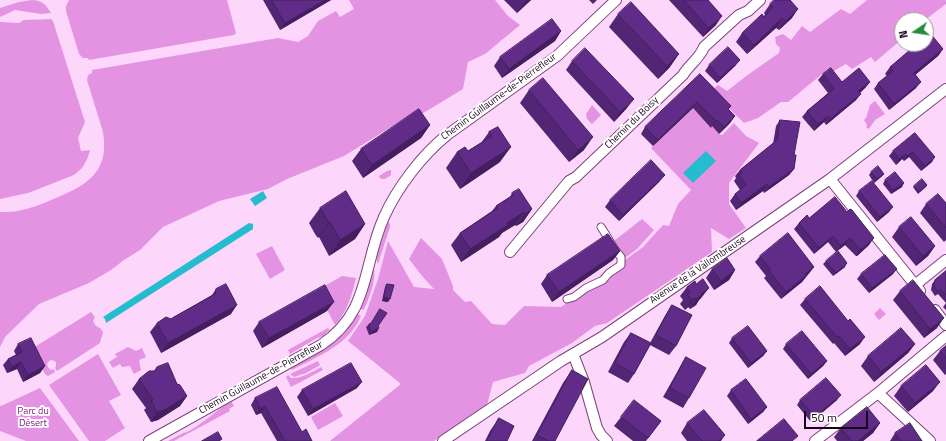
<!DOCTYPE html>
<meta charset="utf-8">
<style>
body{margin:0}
#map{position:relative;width:946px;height:441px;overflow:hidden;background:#fdd6fb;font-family:"Titillium Web",sans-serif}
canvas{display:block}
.north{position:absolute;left:894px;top:12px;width:40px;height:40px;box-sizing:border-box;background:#fff;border:1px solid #a39aa3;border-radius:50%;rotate:257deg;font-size:11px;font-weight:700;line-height:16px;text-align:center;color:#180318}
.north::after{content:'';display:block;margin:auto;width:14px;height:18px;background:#278b3f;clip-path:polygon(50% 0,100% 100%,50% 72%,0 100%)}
.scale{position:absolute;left:804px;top:411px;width:64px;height:18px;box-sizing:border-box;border:2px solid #180318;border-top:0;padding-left:5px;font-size:12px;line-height:14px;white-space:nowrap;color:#180318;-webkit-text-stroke:3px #fff;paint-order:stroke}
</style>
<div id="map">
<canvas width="946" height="441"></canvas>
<div class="north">N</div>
<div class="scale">50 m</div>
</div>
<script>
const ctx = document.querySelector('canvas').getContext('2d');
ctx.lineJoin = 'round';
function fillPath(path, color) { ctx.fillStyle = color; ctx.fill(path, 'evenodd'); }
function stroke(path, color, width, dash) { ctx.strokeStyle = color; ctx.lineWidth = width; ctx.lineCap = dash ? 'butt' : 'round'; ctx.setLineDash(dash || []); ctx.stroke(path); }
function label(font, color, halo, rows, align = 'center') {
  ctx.font = font + ' "Titillium Web",sans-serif'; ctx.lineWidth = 4; ctx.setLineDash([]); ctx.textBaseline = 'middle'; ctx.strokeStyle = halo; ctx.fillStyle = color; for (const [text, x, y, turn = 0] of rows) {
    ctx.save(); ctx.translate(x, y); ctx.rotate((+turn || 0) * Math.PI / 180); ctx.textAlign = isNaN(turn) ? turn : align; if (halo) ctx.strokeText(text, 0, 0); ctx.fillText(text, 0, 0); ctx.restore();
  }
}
fillPath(new Path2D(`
 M32,0c10,0 14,5 19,13l-10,1 -26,-4 -15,7v-9l19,-6z
 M69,0h158l9,33 -2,2 -145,25 -1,-2h-5l-4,-4 -13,-43v-5z
 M349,0h146l13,16 12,9 -35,29 -17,8 -5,27 -48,29 -6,-2 -65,40 -57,23 -19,10 -49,12 -56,26 -23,23 -16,10 -13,10 -22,13 -50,21 -34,33 -5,10v-135c18,1 35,-5 51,-12 34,-14 59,-26 52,-68l-16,-52 1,-5 4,-2v-3l186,-32 20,4 10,-6 10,-15 18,-10 4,6 14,-8z
 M867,0h79v4l-21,16h-23v19l-27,23 -4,-5 -19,12 -6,-5 -14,8 -5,-2 -39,32h-7l-23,16 -14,5 -33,-32 7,-6 9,6 22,-17 30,-21 1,-5 -4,-4 -1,-7 8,-3 8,6 11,-14 8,6 31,-23 9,5z
 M51,19l2,2 32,101 -7,16 3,13 9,-1 -2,7 -3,6 -3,5 -8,7 -46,18 -28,6v-177l19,1 5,-3z
 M875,101l10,13 -10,6 -6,9 -3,-2 1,-2 -3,-5 2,-2 4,-13z
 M592,105l9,10 -9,9 -5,-5 -1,-5z
 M693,108l18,19 1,-1 7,8 3,1 12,-12 12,13 13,7 -30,40v21l17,24 -17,11 -18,-11 1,24 -105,71 -12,3 -23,17 -43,23 -4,7 -32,9 -6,23 -53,36h-104l71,-57 -53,-43 17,-25 13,-37 10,-38 26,46 20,2 -12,-13 -13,-17 12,-21 21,21 11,27v4l12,12 6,-1 21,23 13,1 19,-19 37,1 31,-21 18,-6 4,-12 29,-21 20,-22 6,1 9,-22 13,-14 -40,-42z
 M391,170v5c-3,2 -7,6 -11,3l-1,-2 8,-5z
 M642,219l12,11 -17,19 -12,9 -11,-17z
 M388,222l2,2v3l-12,37 -2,-6z
 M272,246l13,24 -15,9 -14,-25z
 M373,267c5,7 -4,33 -9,42l-2,1 -1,-1 6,-16z
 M342,276l14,2c-4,17 -9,34 -21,47l-16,-31 2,-6z
 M880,308l6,6 -7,6 -5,-6z
 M91,312l4,5 -2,4 2,4 6,4 2,3 -3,11 -43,28 -2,-3 1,-2v-4l-4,-2 -3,1 -2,3 1,3 3,3 3,-1 1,3 -7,4 -3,-2 -5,-10 1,-8 -8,-8z
 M358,314l3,2c-12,29 -44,41 -69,54l-2,-3c30,-15 50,-23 68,-53z
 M328,328l2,2 -4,3 1,2 -10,3 -27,16 -2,-4z
 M128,347l8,4 6,-3 4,9 -7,3 2,10 -7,4 -4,-8 -8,1 -2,-3 -7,4 -4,-6 8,-5 -2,-3z
 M98,354l23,41 -12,6 16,27 -20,13h-16l-40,-56z
 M318,361l2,4 -14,8 -12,4 -4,-3z
 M321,367l2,3 -32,17 -5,-10 2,-2 3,3c10,1 21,-6 30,-11z
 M40,388l39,53h-53l-26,-10v-26l1,1z
 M231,401l3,5 -5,3 1,2 -56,30h-6l17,-9v1c17,-8 30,-22 46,-32z
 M335,403l8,13 -25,14 -7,-13z`), '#e393e1');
fillPath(new Path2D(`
 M706,151l10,10 -23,22 -10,-10z
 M263,191l4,7 -12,8 -5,-7z
 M249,223l4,1v5l-147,94 -1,-4 -2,-2z`), '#24bcce');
const pedestrian = new Path2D(`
 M567,299l7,-2 12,-9 17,-8 6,-7 12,-8v-8c-9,-9 -13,-20 -20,-30`);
const minor = new Path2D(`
 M830,179l90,112
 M510,252l59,-71 7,-4 107,-102c6,-10 17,-17 21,-28l35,-32 9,-4 12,-11
 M915,285l31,-25
 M935,310l11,15
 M573,354l11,28 13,46 4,7 6,6
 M878,393l52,48
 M149,441l172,-96c50,-33 41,-79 63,-128 13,-29 38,-62 63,-82l110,-79 59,-56
 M443,441l118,-80 41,-24 228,-158 116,-90
 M815,441l63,-48 68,-57`);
stroke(pedestrian, '#7c437b', 9);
stroke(minor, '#7c437b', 12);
stroke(pedestrian, '#fff', 7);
stroke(minor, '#fff', 10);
fillPath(new Path2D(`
 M263,0h68l-51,30z
 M504,0h27l-14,13z
 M589,0h8l-4,4z
 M669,0h39l8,25 -13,12z
 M770,4l22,14 -13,12 -3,-2 -29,26 -11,-12 6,-9 23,-18 -1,-2z
 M618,14l52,53 -12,12 -49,-52z
 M561,31l-6,10 -53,37 -8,-12 6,-9z
 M943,49l-5,7 -23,19 1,13 -27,22 -15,-21 4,-6 9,-7 -2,-2 5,-7z
 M572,61l55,47 -13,14 -48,-52z
 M709,65h27l-19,18 -12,-12z
 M700,74l31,32 -3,4 7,6 -5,7 -11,11 -7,-8 -1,2 -18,-20 -40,38 -12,-12 4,-7z
 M823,74l19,8h28l-5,6 -5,5 -4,7 -30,25 -2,-3 -10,9 -12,-14 5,-6 21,-18 -10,-13z
 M529,90l55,60 -15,12 -49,-59z
 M780,120l14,35v14l-5,6 -25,18 -1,-2 -27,19 -6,-9 5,-7 5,-4 -6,-9 2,-3 -1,-2 5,-6 33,-26 3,-18z
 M430,125l-9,13 -58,40 -11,-17 9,-12z
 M498,127l2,35 -40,27 -14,-21 11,-16 11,-1 13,-8 8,-11z
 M915,133l17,29 -11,9 -12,-14 -5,4 -2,-2 -6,6 -7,-9 4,-5z
 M871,172l13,2 -3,3 -7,6 -5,-8z
 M885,180l17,7 -11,7 -8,-10z
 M660,181l-41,40 -14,-14 5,-7z
 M927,185l-1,2 -8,7 -5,-7 1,-1z
 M859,191l30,21 -12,10 -21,-26z
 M512,193l20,16 -9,13 -7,4 -1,-1 -13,8 -3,4 -38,25 -10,-17 9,-12 32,-22 4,-5 14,-9z
 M946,203v37l-2,2 -24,-29 6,-9z
 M320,208l45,16 -10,15 -26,17 -10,-19 -1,1 -3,-4 -6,-11z
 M809,218l60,27 -12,11h-1l-11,-11 -9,7 -8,-10 -14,12 -20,-25 5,-6z
 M899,227l36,19 -7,10 -12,10 -24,-29z
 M620,251l-7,9 -61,42 -11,-18 6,-9z
 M760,256l54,11 -12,15 -21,17 -17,-21 2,-2 -11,-14z
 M826,261l19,6 -12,9 -10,-12z
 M712,269l23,1 -6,10 -15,10 -8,-12z
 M946,271v32l-8,-9 -3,2 -4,-6 1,-6 3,-4z
 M861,274h32l-24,19 -12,-14z
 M387,284l1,18 -6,-1 3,-14z
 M687,287l15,10 -3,3 -3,5 -6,4 -2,-2 -3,3 -5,-6 3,-4 -3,-4z
 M216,289l15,25 -70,39 -11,-21 7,-9 14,-4 41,-24z
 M900,291l37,37 -13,10 -31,-38z
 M805,299l55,45 -15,12 -11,-13 -1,1 -33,-39z
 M946,303v7l-3,-3z
 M672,305l4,41 -7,9 -19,-10 -16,29 -6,9 -20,-11 16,-30 7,-9 19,10 16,-29z
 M327,311l-65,37 -9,-17 6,-9z
 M369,324l9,2 -1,6 -8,3 -3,-8z
 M732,338l35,13 -4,5 -15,12 -19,-25z
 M18,344l27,22 -5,7 -17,9 -6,-13 -10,4 -4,-8 5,-6 8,-4 -2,-4z
 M786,344l41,17 -4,5 -15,13 -25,-30z
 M915,344l-7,9 -34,29 -13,-16 7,-10z
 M946,346v28l-1,1 -12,-15 7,-9z
 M686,357l3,41 -6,10 -20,-11 17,-30z
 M157,367l20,17 10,12 -7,10 -22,14 -7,2 -7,-12 2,-2 -14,-19 7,-10 15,-8z
 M572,370l-17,71h-23l31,-58z
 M901,386l32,5 -25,21 -14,-16z
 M357,388l-49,28 -11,-19 5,-7z
 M731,390l36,17 -4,5 -15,12 -21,-28z
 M255,398l57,43h-35l-16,-28 -5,2 -5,-10z
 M800,400h37l-26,22 -14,-17z
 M621,417l40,4 -15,20h-13l-19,-15z
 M499,418l8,23h-22l5,-10z
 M687,423l34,18h-34l-6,-8z
 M880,423l-7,10 -10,8h-26l-3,-4 7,-9z
 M895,433l27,8h-32z`), '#532675');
fillPath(new Path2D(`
 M325,0h6l-51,30 5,-7z
 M526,0h5l-14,13 9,-12z
 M798,9l-6,9 -13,12 7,-9z
 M722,16l-6,9 -13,12 6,-9z
 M782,18l-6,10 -29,26 7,-9z
 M561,31l-6,10 -53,37 7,-9z
 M943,49l-5,7 -29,24 5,-7z
 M679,54l-9,13 -12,12 9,-13z
 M740,60l-4,5 -19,18 3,-5z
 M870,82l-5,6 -11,10 4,-7z
 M921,82l-5,6 -27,22 5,-6z
 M861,94l-5,6 -30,25 4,-6z
 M634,99l-7,9 -13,14 6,-10z
 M697,102l-4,6 -40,38 5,-6z
 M735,116l-5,7 -11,11 5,-7z
 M828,116l-4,6 -10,9 4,-7z
 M430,125l-9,13 -58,40 9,-13z
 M593,137l-9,13 -15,12 9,-12z
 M511,147l-11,15 -40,27 11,-16z
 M913,152l-4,5 -5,4 3,-5z
 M906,154l-4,5 -6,6 3,-6z
 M935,157l-3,5 -11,9 4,-5z
 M794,169l-5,6 -25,18 5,-6z
 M884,174l-3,3 -7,6 3,-4z
 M665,175l-5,6 -41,40 4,-6z
 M904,183l-2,4 -11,7 2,-4z
 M767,184l-4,7 -27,19 5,-7z
 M893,207l-4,5 -12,10 3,-5z
 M532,209l-9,13 -7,4 9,-12z
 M524,212l-9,13 -13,8 -3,4 -38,25 9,-13 37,-26z
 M329,222h1l-11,15 -1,1z
 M365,224l-10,15 -26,17 11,-16z
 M833,236l-5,6 -14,12 5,-6z
 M850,238l-5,7 -9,7 5,-6z
 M874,238l-5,7 -12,11h-1l4,-7z
 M935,246l-7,10 -12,10 7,-10z
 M620,251l-7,9 -61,42 7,-10z
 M847,263l-2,4 -12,9 3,-3z
 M814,267l-12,15 -21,17 5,-7 19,-18z
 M897,269l-4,5 -24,19 3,-5z
 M735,270l-6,10 -15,10 7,-9z
 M709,288l-7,9 -3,3 -3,5 -6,4 11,-16z
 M384,297l6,2 -2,3 -6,-1z
 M695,298l-7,9 -3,3 7,-10z
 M334,302l-7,9 -65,37 7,-10z
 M237,305l-6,9 -70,39 7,-10z
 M944,318l-7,10 -13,10 6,-9z
 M379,328l-2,4 -8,3 2,-3z
 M865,337l-5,7 -15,12 5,-7z
 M915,344l-7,9 -34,29 7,-10z
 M767,351l-4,5 -15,12 3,-5z
 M827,361l-4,5 -15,13 3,-5z
 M21,362l-4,7 -10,4 5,-6z
 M45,366l-5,7 -17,9 5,-7z
 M362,382l-5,6 -49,28 5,-7z
 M940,382l-7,9 -25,21 7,-9z
 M841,395l-4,5 -26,22 4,-5z
 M187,396l-7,10 -22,14 -7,2 6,-10z
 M265,406l-4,7 -5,2 5,-6z
 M767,407l-4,5 -15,12 3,-5z
 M880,423l-7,10 -10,8h-5z
 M725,435l-4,6h-3z`), '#441f5f');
const building = new Path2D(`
 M272,0h53l-40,23z
 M684,0h24l14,16 -13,12z
 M774,0h16l8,9 -12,12 -4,-3 -28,27 -12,-12 20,-19 2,3 9,-10 -3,-3z
 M631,2l48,52 -12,12 -49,-52z
 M552,19l9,12 -52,38 -9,-12z
 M930,33l13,16 -29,24 7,9 -27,22 -16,-21 15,-12 -3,-4 27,-23h9v-7z
 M728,47l12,13 -20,18 -11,-13z
 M585,48l49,51 -14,13 -48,-51z
 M831,68l11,14 17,-14 11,14 -12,9 3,3 -31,25 -2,-3 -10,8 -11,-13 27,-22 -11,-15z
 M700,74l31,32 -3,3 7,7 -11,11 -7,-7 -1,1 -19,-19 -39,38 -13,-13z
 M543,78l50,59 -15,13 -49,-60z
 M419,109l11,16 -58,40 -11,-16z
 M780,120l20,2 -6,33h2l-2,14 -25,18 -2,-3 -26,19 -6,-9 11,-9 -7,-10 3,-2 -2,-3 37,-30z
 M498,127l13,20 -40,26 -14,-21 8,-5 3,4 24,-15 -3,-4z
 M915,133l20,24 -10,9 -12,-14 -6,4 -1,-2 -7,5 -6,-8z
 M651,160l14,15 -42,40 -13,-15z
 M878,166l6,8 -7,5 -6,-7z
 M895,172l9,11 -11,7 -8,-10z
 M922,179l5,6 -8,7 -5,-6z
 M872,181l21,26 -13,10 -21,-26z
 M519,189l13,20 -7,5 -1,-2 -17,11 1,2 -38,24 -10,-16 38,-25 -2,-2 17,-11 -1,-2z
 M346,191l19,33 -25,16 -10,-18h-1l-3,-4 -6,-10z
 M938,194l8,9v25l-20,-24z
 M835,197l12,15 3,-3 2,1 22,28 -12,11h-2l-10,-11 -9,8 -8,-10 -14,12 -20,-25 8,-8 2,3z
 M911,217l24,29 -12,10 -24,-29z
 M788,233l26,34 -9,7 2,1 -21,17 -17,-21 2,-1 -11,-14z
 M608,234l12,17 -61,41 -12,-17z
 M838,251l9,12 -11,10 -10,-12z
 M885,255l12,14 -25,19 -11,-14z
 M727,258l8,12 -14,11 -9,-12z
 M946,271v24l-5,-5 -3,2 -4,-6 1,-6z
 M703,279l6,9 -8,5 1,2 -6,4 -1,-1 -3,2 -5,-6 3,-2 -3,-5 8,-6 1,3z
 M913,280l31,38 -14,11 -30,-38z
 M226,284l11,21 -69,38 -11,-20 9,-6 5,2 3,-2 41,-23 1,-5z
 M387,284l7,1 -4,14 -6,-2z
 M325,285l9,17 -65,36 -10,-16z
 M820,286l28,35 2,-2 15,18 -15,12 -11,-13 -2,1 -32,-38z
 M672,305l20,10 -16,31 -20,-11z
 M380,309l7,4 -9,13 1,2 -8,4 -2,-8 2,-1z
 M748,326l19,25 -16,12 -19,-25z
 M901,328l14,16 -34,28 -13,-16z
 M802,331l25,30 -16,13 -25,-30z
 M631,333l20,10 -17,31 -19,-11z
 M31,338l14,28 -17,9 -7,-13 -9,5 -4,-8 14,-7 -4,-8z
 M946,346v12l-6,-7z
 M686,357l20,11 -17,30 -19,-10z
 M168,363l9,21 3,1 7,11 -23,14 -7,2 -6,-11 2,-1 -14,-21 10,-8h6l2,-4z
 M351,363l11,19 -49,27 -11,-19z
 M926,365l14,17 -25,21 -14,-17z
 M572,370l16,9 -33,62h-7l-11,-6z
 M826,378l15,17 -26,22 -15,-17z
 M746,379l21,28 -16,12 -20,-29z
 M277,387l25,45 4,-3 6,12h-27l-20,-35 -4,3 -6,-11z
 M634,400l27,21 -13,17 -27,-21z
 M867,407l13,16 -22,18h-6l-11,-13z
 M704,410l21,25 -7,6h-16l-15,-18z
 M499,418l15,8 -7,15h-20z
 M784,419l14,17 -6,5h-35z
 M910,423l12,18h-21l-6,-8z
 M218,432l4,7 -3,2h-17z`);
fillPath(building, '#612c88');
stroke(building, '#441f5f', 1);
label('10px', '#180318', '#fff', [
 ["Chemin Guillaume-de-Pierrefleur",499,97,-36],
 ["Chemin du Boisy",632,123,-44],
 ["Avenue de la Vallombreuse",698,270,-34],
 ["Chemin Guillaume-de-Pierrefleur",261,378,-29]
]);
label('10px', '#862087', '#fff', [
 ["Parc du",33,412],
 ["Désert",33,424]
]);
</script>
